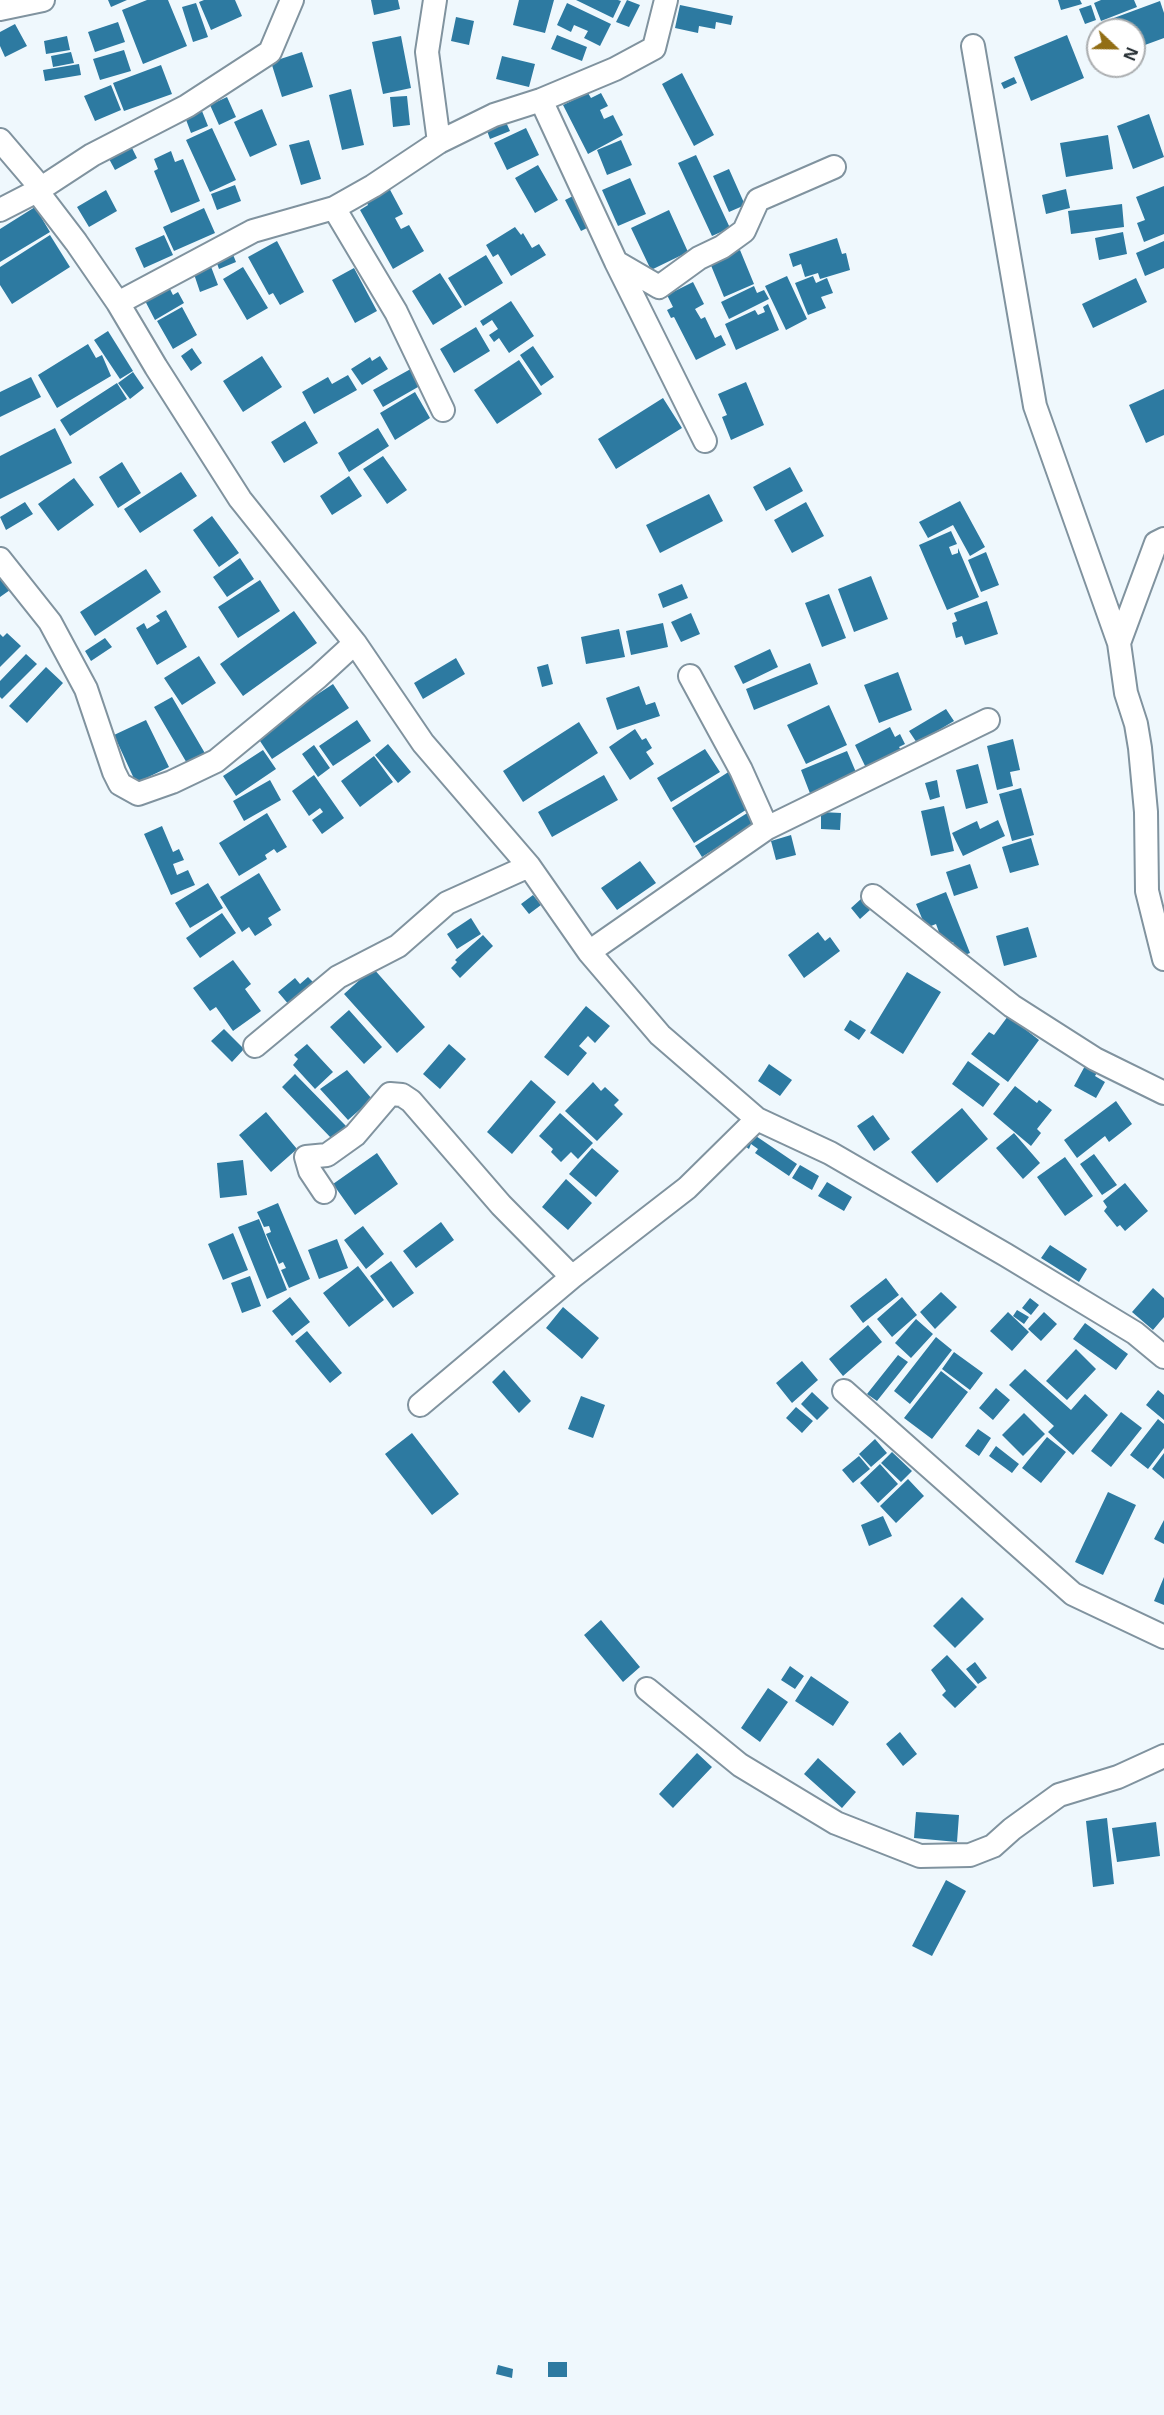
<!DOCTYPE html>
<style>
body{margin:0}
#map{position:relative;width:1164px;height:2415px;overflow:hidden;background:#eff8fd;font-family:"Noto Sans",sans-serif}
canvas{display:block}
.north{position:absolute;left:1086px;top:18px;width:60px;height:60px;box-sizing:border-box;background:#fff;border:2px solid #abaeb0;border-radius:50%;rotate:112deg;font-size:16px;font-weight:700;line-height:24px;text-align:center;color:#2c3439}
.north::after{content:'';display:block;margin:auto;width:21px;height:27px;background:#926e15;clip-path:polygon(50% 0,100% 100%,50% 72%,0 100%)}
</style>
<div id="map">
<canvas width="1164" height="2415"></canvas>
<div class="north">N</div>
</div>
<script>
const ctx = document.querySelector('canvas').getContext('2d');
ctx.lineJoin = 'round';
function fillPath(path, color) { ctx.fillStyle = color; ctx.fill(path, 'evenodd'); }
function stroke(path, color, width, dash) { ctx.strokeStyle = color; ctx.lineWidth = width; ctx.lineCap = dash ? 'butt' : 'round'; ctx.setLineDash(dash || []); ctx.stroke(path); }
fillPath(new Path2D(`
 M108,0h19l-16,7z
 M147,0h21l19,46 -44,18 -21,-54z
 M204,0h31l7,16 -31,14 -12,-28z
 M371,0h27l2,9 -26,6z
 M519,0h35l-9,33 -32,-8z
 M576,0h42l3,1 -8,17z
 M627,0l13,5 -11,22 -13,-5z
 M1058,0h22l2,4 -21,6z
 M1101,0h33l3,7 -36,14 -7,-18z
 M1160,1l4,12v25l-30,11v-19h-28l-3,-8z
 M196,3l12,34 -15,5 -11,-35z
 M567,3l44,21 -11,22 -16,-8 4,-7 -14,-6 -3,7 -14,-7z
 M680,5l53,11 -2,9 -15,-3 -1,7 -16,-3 -1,7 -23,-5z
 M1091,5l5,15 -11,4 -6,-15z
 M456,17l18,4 -5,24 -18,-4z
 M118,22l7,20 -30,10 -7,-20z
 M15,24l12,22 -22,11 -5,-11v-14z
 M557,35l30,12 -5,14 -31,-12z
 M1067,35l17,43 -53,23 -17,-44z
 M67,36l3,14 -24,4 -2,-13z
 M401,36l10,52 -28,6 -11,-52z
 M124,50l7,21 -31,9 -7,-21z
 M71,52l3,11 -21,4 -2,-11z
 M302,52l11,35 -31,10 -11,-35z
 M502,56l33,8 -6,23 -33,-8z
 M79,64l2,11 -36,6 -2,-11z
 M161,65l11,29 -48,17 -11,-28z
 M682,73l32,62 -20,11 -32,-62z
 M1014,77l3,6 -13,6 -3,-6z
 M111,85l10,25 -26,11 -11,-25z
 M351,89l13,56 -22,5 -13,-55z
 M588,93l3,5 10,-5 7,13 -8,4 4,9 9,-4 10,20 -35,19 -25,-49z
 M407,96l3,29 -17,2 -3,-30z
 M227,97l9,20 -17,8 -9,-20z
 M262,109l15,36 -27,12 -16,-35z
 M202,111l6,15 -17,7 -6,-16z
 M1149,114l15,43 -31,12 -16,-43z
 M505,120l5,11 -20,8 -4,-11z
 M212,128l24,52 -26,12 -24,-52z
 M526,128l13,27 -32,15 -13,-27z
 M1108,135l5,34 -47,8 -6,-34z
 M309,140l12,39 -20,6 -12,-40z
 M621,140l11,25 -25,10 -10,-25z
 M130,144l7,14 -22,12 -7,-13z
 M171,151l4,11 8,-3 17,42 -29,12 -17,-42 4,-2 -4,-10z
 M696,155l34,73 -18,8 -34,-73z
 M538,165l20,35 -23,13 -20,-35z
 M729,169l16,36 -16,7 -16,-36z
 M630,178l16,36 -28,12 -16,-36z
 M235,185l6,16 -24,9 -6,-16z
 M388,186l15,28 -8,4 6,11 8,-4 15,26 -31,18 -33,-59 8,-5 -3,-6z
 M1164,186v48l-20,8 -7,-19 8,-3 -9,-23z
 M1066,189l4,19 -24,6 -4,-19z
 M106,190l11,21 -28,16 -12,-20z
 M577,194l16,31 -12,6 -16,-31z
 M1122,204l2,23 -53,7 -3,-23z
 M35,207l15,25 -50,30v-33z
 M204,208l11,25 -41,18 -11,-24z
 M669,210l19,42 -37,18 -20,-42z
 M515,227l6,8 2,-2 9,15 7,-4 7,11 -35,21 -13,-22 -5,3 -7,-12z
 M1123,232l4,22 -28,6 -4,-22z
 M50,235l20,32 -58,37 -12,-19v-18z
 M164,235l9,20 -29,13 -9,-20z
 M837,238l5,16 4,-1 4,17 -30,9 -2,-6 -13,4 -4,-13 -8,3 -4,-13z
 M277,241l27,51 -24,13 -7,-12 -4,2 -21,-38z
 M1164,241v27l-19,8 -9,-23z
 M740,250l14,34 -30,13 -14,-34z
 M232,252l4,10 -17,7 -4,-11z
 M486,255l17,28 -38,23 -17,-28z
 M210,264l8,21 -18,7 -7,-21z
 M243,267l25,41 -21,12 -24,-41z
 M354,268l23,43 -22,12 -23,-43z
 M440,273l22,34 -29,18 -21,-34z
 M787,276l20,43 -21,11 -21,-44z
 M813,276l3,7 11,-5 6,15 -12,4 5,11 -18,7 -13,-32z
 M1136,278l11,24 -54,26 -11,-24z
 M166,281l7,14 5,-3 6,11 -29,17 -13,-25z
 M693,282l11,22 -9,5 6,10 4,-2 10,21 6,-3 5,10 -30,15 -22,-43 -3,1 -4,-8 6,-3 -6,-12z
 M754,286l3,7 7,-3 5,9 -40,20 -8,-17z
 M511,301l23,35 -25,17 -10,-15 -5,4 -5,-7 9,-6 -6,-9 -9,6 -3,-5z
 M768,304l11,26 -43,20 -11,-26 30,-14 3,5 7,-3 -2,-5z
 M182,307l15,28 -24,14 -16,-28z
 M476,327l14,24 -36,22 -14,-24z
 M108,331l25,40 -13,8 -26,-39z
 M88,344l8,14 6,-3 9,21 -54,32 -19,-33z
 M533,346l21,31 -13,9 -21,-31z
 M192,348l10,15 -11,8 -10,-15z
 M262,356l20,31 -39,25 -20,-31z
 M380,356l8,13 -26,16 -11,-16 19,-12 2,4z
 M519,360l23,34 -45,30 -23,-34z
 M416,366l9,17 -42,24 -10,-17z
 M133,372l11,16 -14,11 -12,-16z
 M348,375l9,15 -43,24 -12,-22 26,-15 4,7z
 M31,377l10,20 -41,20v-25z
 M746,382l18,43 -33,15 -9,-23 5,-2 -9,-21z
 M117,383l10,16 -57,37 -10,-16z
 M1164,389v46l-18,8 -17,-38z
 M415,392l15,26 -35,22 -15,-27z
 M663,398l19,30 -66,41 -18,-30z
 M305,421l13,22 -34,20 -13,-21z
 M55,428l17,35 -72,36v-43z
 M378,428l11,18 -40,26 -11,-19z
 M383,456l24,34 -20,14 -24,-35z
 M122,462l19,31 -23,15 -19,-31z
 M790,467l13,24 -37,20 -13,-24z
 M181,472l16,24 -57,37 -16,-24z
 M349,476l13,20 -30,19 -12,-19z
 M74,478l20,27 -36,26 -20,-27z
 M709,494l14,27 -63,32 -14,-28z
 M960,501l25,46 -15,9 -17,-31 -25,13 -9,-16z
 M25,502l8,12 -27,16 -6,-13z
 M806,502l18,34 -32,17 -18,-33z
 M212,516l27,37 -20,14 -26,-37z
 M951,531l6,13 -8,3 3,8 6,-2v-5l21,49 -32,13 -28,-65z
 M986,552l13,33 -18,7 -13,-32z
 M240,558l14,21 -27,18 -14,-20z
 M146,569l15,23 -66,44 -15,-24z
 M871,576l17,43 -34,13 -16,-43z
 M0,577l10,13 -10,7z
 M260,580l20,31 -42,27 -20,-31z
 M682,584l6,14 -25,10 -5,-14z
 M829,594l17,44 -24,9 -17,-44z
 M987,601l11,33 -33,11 -3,-9 -6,2 -4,-15 5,-2 -3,-8z
 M166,610l21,37 -30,18 -21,-37 8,-5 3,6 13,-8 -4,-5z
 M294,611l23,32 -74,53 -23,-32z
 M691,613l9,21 -19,8 -10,-20z
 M663,623l5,24 -37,8 -5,-24z
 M619,629l6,28 -39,7 -5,-27z
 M7,633l14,13 -21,21v-33l3,3z
 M105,638l7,9 -21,14 -6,-10z
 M770,649l8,18 -35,17 -9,-18z
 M26,654l11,10 -35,35 -2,-2v-16z
 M199,656l17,27 -34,22 -18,-27z
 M456,658l9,16 -42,25 -9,-16z
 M810,663l8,21 -64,26 -8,-21z
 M548,664l5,20 -11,3 -5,-20z
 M46,667l17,16 -36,40 -18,-17z
 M898,672l14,38 -33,13 -15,-38z
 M333,684l16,24 -77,51 -16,-24z
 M639,686l7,19 9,-3 5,14 -43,14 -11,-32z
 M172,697l34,58 -18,10 -34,-58z
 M829,705l18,40 -41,19 -19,-39z
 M946,709l8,12 -37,22 -8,-12z
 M146,720l23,47 -33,16 -22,-48z
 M357,720l14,21 -38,25 -14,-20z
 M579,722l19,31 -75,49 -20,-31z
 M890,727l5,10 5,-3 5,10 -6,3 2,3 -35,18 -11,-23z
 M635,729l7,11 4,-2 6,10 -6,4 8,12 -24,16 -21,-33z
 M1013,739l7,31 -10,2 3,14 -16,4 -10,-44z
 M388,744l23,28 -13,11 -23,-28z
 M314,745l16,23 -12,9 -16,-23z
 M705,749l15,23 -49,30 -14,-24z
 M263,750l13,19 -40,27 -13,-20z
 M847,751l11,26 -47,19 -10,-26z
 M374,756l19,26 -33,25 -19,-26z
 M978,764l10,39 -22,6 -10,-39z
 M730,771l22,35 -58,37 -22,-35z
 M314,775l30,43 -22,16 -10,-14 11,-8 -3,-4 -11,8 -17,-25z
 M604,775l14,25 -66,37 -14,-25z
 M270,780l11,20 -37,21 -11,-20z
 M937,780l3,17 -10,3 -5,-17z
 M1021,788l13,47 -22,6 -13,-47z
 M944,806l10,45 -23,5 -10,-45z
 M752,810l7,11 -57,36 -7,-11z
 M821,812l20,1 -1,17 -19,-1z
 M267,813l20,34 -10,6 -3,-4 -9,6 2,4 -28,17 -20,-33z
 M998,820l7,16 -42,20 -11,-23 25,-12 3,8z
 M162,826l11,26 6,-3 5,11 -11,4 4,11 11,-5 7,15 -24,10 -27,-61z
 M791,835l5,20 -20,5 -5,-19z
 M1031,838l8,27 -29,8 -8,-26z
 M640,861l16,22 -39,27 -16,-22z
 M970,864l8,24 -24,8 -8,-24z
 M259,873l22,37 -13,8 4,7 -17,11 -6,-9 -7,5 -22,-35z
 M208,883l15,25 -33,20 -15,-25z
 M946,892l24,61 -11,4 -6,-15 -9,4 -8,-22 -10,4 -10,-24z
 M533,895l8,10 -12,9 -8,-10z
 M861,899l9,11 -10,9 -9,-11z
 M222,913l14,20 -36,25 -14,-20z
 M471,918l10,16 -24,15 -10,-15z
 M1028,927l9,30 -33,9 -8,-30z
 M818,932l7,9 5,-4 10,14 -36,27 -16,-23z
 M483,935l10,11 -33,32 -9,-10 6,-6 -2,-2z
 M233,960l18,24 -6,5 16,22 -28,20 -17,-24 -6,4 -17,-23z
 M373,968l52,59 -28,26 -53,-59z
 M907,972l34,20 -38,62 -33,-21z
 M308,977l7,7 -25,22 -12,-14 17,-14 5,6z
 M586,1006l24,20 -15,17 -7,-7 -9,10 8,7 -19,23 -24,-19z
 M349,1010l33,37 -18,17 -34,-37z
 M1008,1016l31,24 -31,42 -37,-28 18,-22 5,3z
 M850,1020l16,10 -7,10 -15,-10z
 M224,1029l20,20 -12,13 -21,-21z
 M307,1044l26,28 -18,17 -22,-24 5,-6 -4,-4z
 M449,1044l17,15 -26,30 -17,-15z
 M968,1061l32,23 -17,23 -31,-23z
 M769,1064l23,16 -12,16 -22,-15z
 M1086,1064l12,7 -3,5 10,6 -9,16 -22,-12z
 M347,1070l25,29 -24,21 -28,-31z
 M295,1074l51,52 -14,13 -50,-52z
 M531,1080l25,22 -44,52 -25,-22z
 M593,1082l8,9 4,-4 14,13 -5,5 9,9 -26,27 -32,-30z
 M1015,1086l22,17 2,-3 13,10 -15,19 4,4 -10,13 -38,-32z
 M1116,1101l16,23 -23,18 -4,-6 -28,22 -13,-18z
 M962,1108l26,31 -51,44 -26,-31z
 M266,1112l31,37 -26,23 -32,-37z
 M560,1113l33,30 -15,16 -7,-7 -10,10 -10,-10 2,-3 -14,-13z
 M873,1115l17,24 -16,12 -17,-25z
 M750,1132l47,32 -8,12 -34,-23 3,-4 -7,-5 -2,5 -7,-5z
 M1014,1133l26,30 -17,16 -27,-31z
 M592,1148l27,23 -23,26 -27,-23z
 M377,1153l21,31 -43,31 -22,-31z
 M1094,1154l23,31 -15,10 -22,-31z
 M1065,1157l28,39 -28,20 -28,-39z
 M243,1160l4,35 -27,3 -3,-35z
 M800,1165l19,11 -7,14 -20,-12z
 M566,1179l26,24 -24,27 -26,-23z
 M827,1182l25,15 -8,14 -26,-15z
 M1125,1183l23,28 -23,20 -5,-6 -3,2 -13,-16 3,-4 -4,-6z
 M278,1203l32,76 -21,9 -8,-18 5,-2 -3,-6 -4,2 -13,-30 5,-2 -2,-6 -5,1 -7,-15z
 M259,1219l28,71 -20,9 -29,-72z
 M441,1222l13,18 -38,28 -13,-17z
 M363,1226l21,28 -18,15 -22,-29z
 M233,1233l15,37 -25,10 -15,-36z
 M337,1239l11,29 -29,11 -11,-29z
 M1050,1245l37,24 -8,13 -38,-24z
 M391,1261l23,32 -21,15 -23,-32z
 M358,1266l26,34 -35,27 -26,-34z
 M250,1276l11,30 -19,7 -11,-30z
 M886,1278l13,17 -36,28 -13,-17z
 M1153,1288l11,10v19l-11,13 -21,-18z
 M941,1292l16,15 -22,22 -15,-17z
 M290,1297l20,25 -18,14 -20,-25z
 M902,1297l15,18 -25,22 -15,-18z
 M1030,1298l9,7 -8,10 -9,-7z
 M563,1307l36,31 -17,21 -36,-31z
 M1017,1310l12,7 -5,7 -11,-8z
 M1008,1312l21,20 -17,19 -22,-20z
 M1044,1312l13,12 -16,17 -13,-12z
 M916,1319l17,15 -22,24 -16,-15z
 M1085,1323l43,31 -12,16 -43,-31z
 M868,1325l14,17 -39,34 -14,-17z
 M307,1331l35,42 -12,10 -35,-42z
 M936,1337l16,13 -42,54 -16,-13z
 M1076,1349l20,20 -29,31 -21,-19z
 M954,1352l29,21 -13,17 -28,-21z
 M898,1355l10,7 -31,39 -10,-7z
 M802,1361l16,19 -26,23 -16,-20z
 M1025,1369l46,41 14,-16 23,21 -35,40 -25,-23 6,-6 -45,-41z
 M504,1370l27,31 -12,12 -27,-31z
 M941,1371l27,21 -36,47 -28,-21z
 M996,1388l14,12 -17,20 -14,-12z
 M1158,1390l6,5v25l-18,-15z
 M812,1392l17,16 -12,12 -16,-16z
 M581,1396l24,9 -12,33 -25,-9z
 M796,1407l17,14 -11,12 -16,-15z
 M1121,1412l21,16 -31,39 -20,-16z
 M1024,1413l21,21 -22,22 -21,-21z
 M1158,1419l6,5v24l-16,21 -18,-14z
 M978,1429l13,9 -12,18 -14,-10z
 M412,1433l47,61 -27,21 -47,-61z
 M1047,1437l19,15 -25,31 -19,-15z
 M875,1439l12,14 -16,14 -12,-13z
 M996,1446l23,18 -7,9 -23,-17z
 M892,1452l20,19 -11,11 -20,-19z
 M1164,1453v26l-12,-10z
 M859,1456l11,13 -17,14 -11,-13z
 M880,1464l18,20 -20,19 -18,-20z
 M908,1479l16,17 -28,27 -16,-17z
 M1108,1492l28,13 -33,70 -28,-13z
 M883,1516l9,20 -23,10 -8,-21z
 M1164,1520v24l-10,-5z
 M1164,1577v28l-10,-4z
 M962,1597l22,22 -29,29 -22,-22z
 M601,1620l39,47 -17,15 -39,-47z
 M947,1655l30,32 -22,21 -13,-13 4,-4 -15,-21z
 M975,1662l12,16 -9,6 -12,-15z
 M790,1666l14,10 -9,13 -14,-9z
 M811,1676l38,26 -16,24 -38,-25z
 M768,1688l20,14 -28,40 -19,-14z
 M900,1732l17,22 -14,12 -17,-22z
 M697,1753l15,14 -39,41 -14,-14z
 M818,1758l38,34 -14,16 -38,-34z
 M916,1812l43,3 -2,27 -43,-4z
 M1107,1818l7,66 -21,3 -7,-66z
 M1156,1822l4,34 -43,6 -5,-34z
 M946,1880l20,11 -34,65 -20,-10z
 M548,2362h19v15h-19z
 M498,2365l15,4 -1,9 -16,-4z`), '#2d7aa1');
const minor = new Path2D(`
 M435,0l-8,52 12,90
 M0,9l43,-9
 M973,46l62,360 84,237
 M541,100l75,162 89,179
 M0,140l41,48
 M37,191l39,51 42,61 38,64 84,132 115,144 68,100 106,123 60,86 71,83 97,84 73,34 176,102 129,78 29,24
 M334,208l62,104 47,98
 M0,210l37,-19 55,-36 95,-49 83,-54 22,-52
 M616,262l43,25 40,-29 23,-11 22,-16 14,-31 76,-33
 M118,303l135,-72 81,-23 39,-22 66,-44 55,-27 47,-15 74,-31 39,-21 12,-48
 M1164,539l-8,4 -37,100 7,50 10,31 4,24 6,64 1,79 17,68
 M0,559l50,63 36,67 28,83 6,12 18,10 34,-12 44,-21 102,-84 37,-34
 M690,676l51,94 26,58
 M873,896l139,110 83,53 69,34
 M589,952l178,-124 221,-108
 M255,1046l83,-69 60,-31 49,-43 82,-37
 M324,1192l-14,-21 -4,-14 21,-2 28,-20 35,-41 12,1 9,6 90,104 71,72
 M844,1391l229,203 91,43
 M420,1405l152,-128 115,-89 70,-69
 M647,1689l93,76 96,58 84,33 50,-1 23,-9 19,-17 47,-34 59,-18 46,-21`);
stroke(minor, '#80939f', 26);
stroke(minor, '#fff', 22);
</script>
